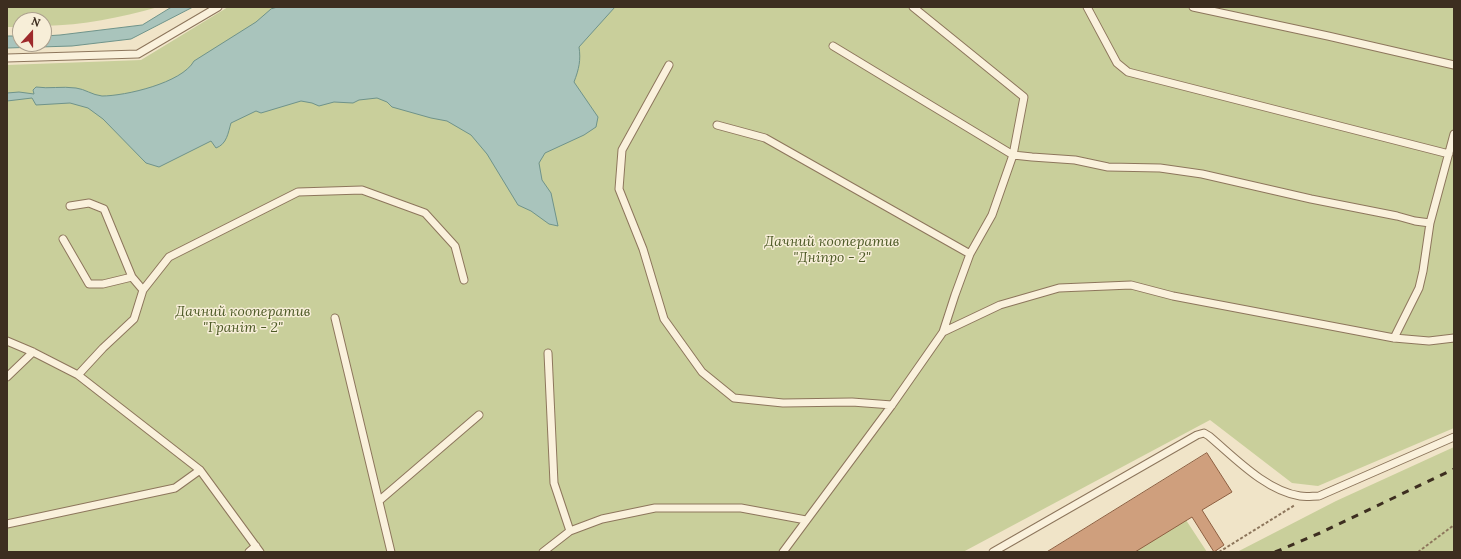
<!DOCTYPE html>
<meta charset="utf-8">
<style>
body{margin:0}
#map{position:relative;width:1461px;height:559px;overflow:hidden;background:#f0e4c8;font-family:Lora,serif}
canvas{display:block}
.frame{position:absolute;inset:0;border:8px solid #3d2e20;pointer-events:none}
.north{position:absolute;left:12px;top:12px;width:40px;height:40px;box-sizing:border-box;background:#f7eed8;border:1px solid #ada18e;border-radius:50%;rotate:21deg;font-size:11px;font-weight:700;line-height:16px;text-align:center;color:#3d2e20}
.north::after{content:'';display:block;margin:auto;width:14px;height:18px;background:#9e2a2b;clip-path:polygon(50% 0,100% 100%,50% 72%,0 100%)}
</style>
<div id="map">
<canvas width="1461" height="559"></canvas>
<div class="frame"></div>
<div class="north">N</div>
</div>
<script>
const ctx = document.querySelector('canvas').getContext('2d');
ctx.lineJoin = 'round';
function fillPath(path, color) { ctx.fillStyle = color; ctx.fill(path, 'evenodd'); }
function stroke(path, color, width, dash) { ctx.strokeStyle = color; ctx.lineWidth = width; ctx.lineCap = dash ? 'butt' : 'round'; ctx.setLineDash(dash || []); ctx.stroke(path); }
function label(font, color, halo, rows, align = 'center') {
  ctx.font = font + ' Lora,serif'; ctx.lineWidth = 3; ctx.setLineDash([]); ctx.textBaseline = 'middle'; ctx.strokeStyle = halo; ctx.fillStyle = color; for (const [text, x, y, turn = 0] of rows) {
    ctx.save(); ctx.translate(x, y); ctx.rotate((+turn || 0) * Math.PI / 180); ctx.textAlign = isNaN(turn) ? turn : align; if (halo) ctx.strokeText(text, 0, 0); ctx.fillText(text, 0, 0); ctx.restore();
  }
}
fillPath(new Path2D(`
 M7,7h151c-39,11 -74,18 -114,19v-6h-24v7h-13z
 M228,7h1226v421l-136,58 -26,-3 -82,-63 -247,132h-956v-487l134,-5z
 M1454,447v105h-217l99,-51z
 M1184,517l23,35h-81z`), '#c9cf9b');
const water = new Path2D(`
 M172,7h21l-62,32 -59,7 -65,2v-12h13v8h24v-8l16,-1 82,-10z
 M278,7h337l-36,40c2,13 0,22 -5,35l24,35 -2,10 -12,8 -39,18 -6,10 3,17 9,13 7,33 -9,-2 -18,-13 -13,-6 -31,-51 -16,-19 -24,-14 -16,-3 -39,-11 -5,-5 -10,-4 -18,2 -6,3 -19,-1 -15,4 -7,-3 -11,-2 -40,12 -5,-2 -25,12c-3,10 -4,21 -15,25l-5,-7 -52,26 -13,-4 -43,-44 -15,-11 -18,-5 -34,2 -4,-7 -25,3v-8l12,-1 15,2 -1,-4 3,-3c13,2 26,-1 40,1 9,1 16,7 26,8 23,0 80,-13 92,-35l62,-39 15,-13z`);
fillPath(water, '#a9c4bc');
stroke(water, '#6f938a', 1);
const building = new Path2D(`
 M1207,453l25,39 -30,18 22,35 -10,7 -22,-35 -57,35h-88z`);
fillPath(building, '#cf9f7d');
stroke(building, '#8d5f41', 1);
const service = new Path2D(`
 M913,7l111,90 -11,58 -21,60 -22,39 -15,41 -12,37
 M1087,7l30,56 11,9 321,82
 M1193,7l135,29 126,29
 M833,46l180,109 19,2 43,3 33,7 52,1 42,6 109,25 86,17 18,5 15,2
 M7,58l131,-4 80,-47
 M669,65l-47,85 -3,39 24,60 21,70 38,53 32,26 49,5 69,-1 40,3
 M717,125l48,13 205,116
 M70,206l19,-3 15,6 28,68 11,13
 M63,239l26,45h14l29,-7
 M335,318l56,234
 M1394,338l25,-50 4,-17 7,-48 24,-89
 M7,341l26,11 45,23 122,95 60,82
 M548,353l6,130 16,48
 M78,375l25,-27 31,-29 9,-29 26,-33 129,-65 64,-2 63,23 30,33 9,34
 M7,377l26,-25
 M380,500l99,-85
 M7,524l168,-36 25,-18
 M249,552l7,-6
 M543,552l27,-21 32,-12 53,-11h86l65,12
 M783,552l109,-147 51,-73 57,-27 59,-17 72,-3 42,11 221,42 35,3 25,-3
 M993,552l204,-117 7,-2 5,3c25,21 57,55 91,60 6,1 13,0 19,0l135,-59`);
stroke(service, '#8d765c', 9);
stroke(new Path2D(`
 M1219,552l76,-47
 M1418,552l36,-27`), '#8d765c', 2, [3, 2]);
stroke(service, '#faf1dc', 7);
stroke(new Path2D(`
 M1275,552l45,-19 134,-64`), '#3d2e20', 3, [7, 7]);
label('italic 14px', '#4d5a26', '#f7eed8', [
 ["Дачний кооператив",832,242],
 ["\"Дніпро - 2\"",832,258],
 ["Дачний кооператив",243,312],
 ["\"Граніт - 2\"",243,328]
]);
</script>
